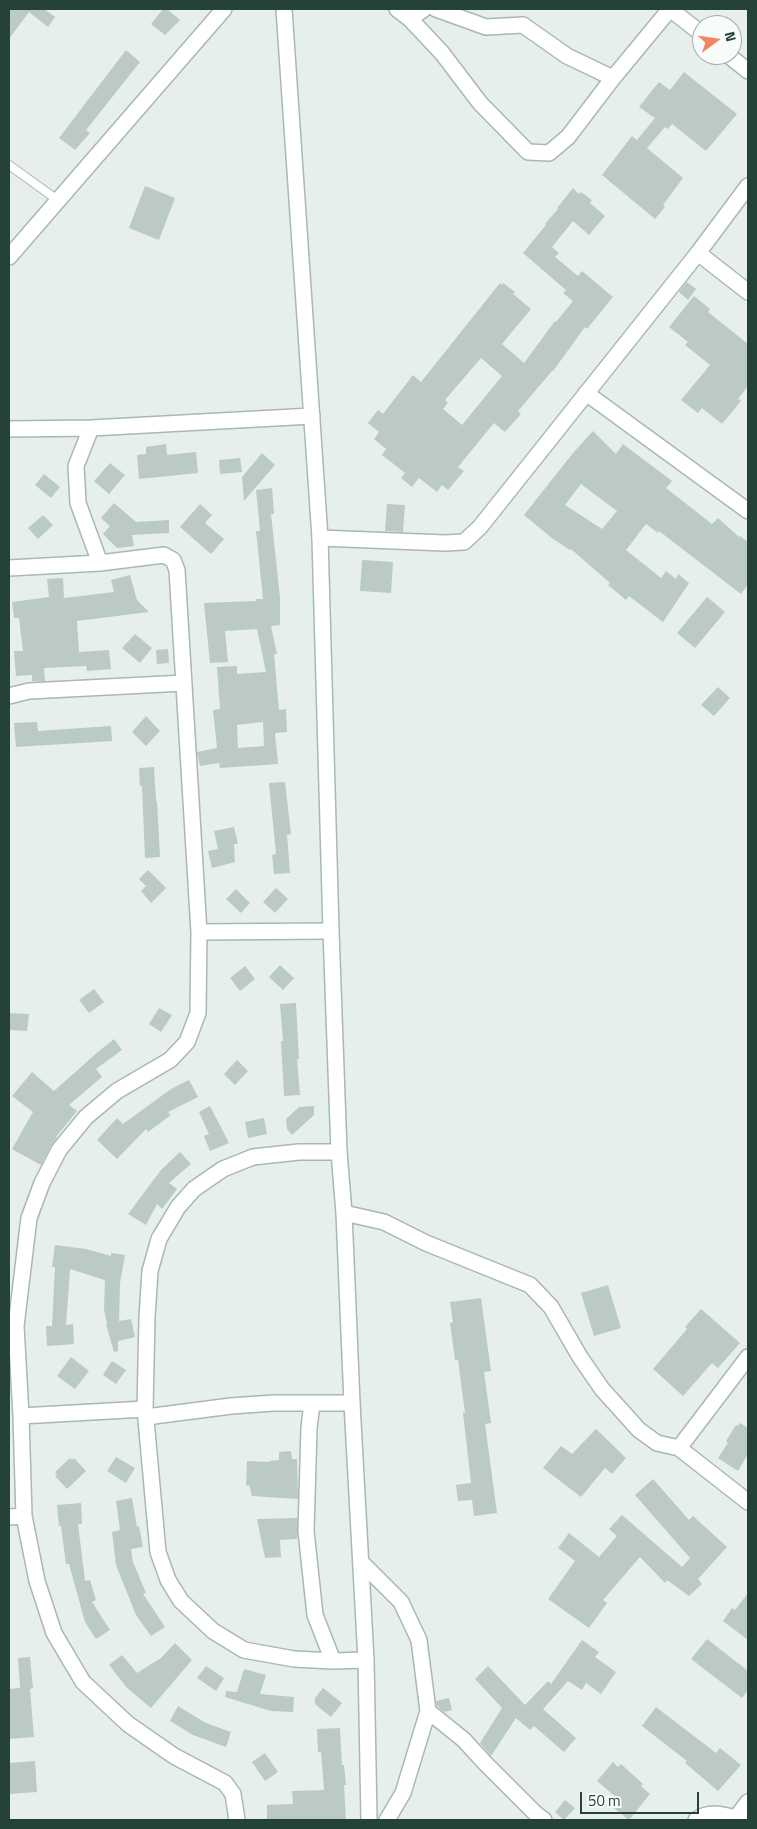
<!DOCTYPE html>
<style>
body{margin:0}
#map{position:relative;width:757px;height:1829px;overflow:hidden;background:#e6efeb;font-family:"Titillium Web",sans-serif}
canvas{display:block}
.frame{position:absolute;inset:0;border:10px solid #24423a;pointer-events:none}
.north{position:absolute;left:692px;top:15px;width:50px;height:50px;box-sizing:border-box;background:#f7fbf9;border:1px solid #a3b1ad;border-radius:50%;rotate:76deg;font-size:14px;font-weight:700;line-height:20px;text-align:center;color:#24423a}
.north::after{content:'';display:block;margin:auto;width:18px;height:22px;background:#f4845f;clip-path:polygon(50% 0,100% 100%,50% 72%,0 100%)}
.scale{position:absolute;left:580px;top:1792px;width:119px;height:22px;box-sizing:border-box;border:2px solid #24423a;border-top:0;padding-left:6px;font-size:15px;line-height:18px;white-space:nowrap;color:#24423a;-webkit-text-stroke:4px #f7fbf9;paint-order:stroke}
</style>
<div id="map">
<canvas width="757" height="1829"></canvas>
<div class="frame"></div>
<div class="north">N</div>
<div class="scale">50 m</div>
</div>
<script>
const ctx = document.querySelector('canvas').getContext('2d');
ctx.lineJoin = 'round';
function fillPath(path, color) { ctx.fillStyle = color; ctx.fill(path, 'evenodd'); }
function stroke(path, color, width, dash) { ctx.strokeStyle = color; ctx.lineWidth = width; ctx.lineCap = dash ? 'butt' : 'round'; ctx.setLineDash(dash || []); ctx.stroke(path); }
fillPath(new Path2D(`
 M9,9h35l11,8 -7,10 -19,-15 -20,27z
 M163,9h4l13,11 -15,15 -14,-11z
 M126,50l14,12 -54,68 4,3 -15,17 -16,-12z
 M684,72l53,42 -31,37 -34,-27 -4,5 -3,-2 -18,21 36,30 -20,27 2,2 -10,12 -53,-44 30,-39 5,4 18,-22 -16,-11 15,-19 5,-6 11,8z
 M145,186l30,12 -16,42 -30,-12z
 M573,188l6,6 2,-2 11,8 -2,3 15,13 -16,19 -16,-14 -21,26 7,6 -4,4 23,19 4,-5 31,26 -26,32 -2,-2 -32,44h-1l-34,40 3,3 -16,18 -11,-9 -36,44 6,4 -16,19 -6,-5 -5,7 -18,-14 -7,9 -11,-9 4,-5 -23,-18 4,-6 -12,-10 5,-7 -11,-9 10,-13 5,4 30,-39 8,7 79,-99 2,2 1,-2 12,9 -2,2 18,15 -29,35 22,19 31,-42 1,1 17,-21 -10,-8 3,-3 -43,-37 23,-28 -1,-1 13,-15 -1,-1zM481,358l21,18 -40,49 -19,-16 5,-6 -3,-3z
 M687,282l9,7 -8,11 -9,-8z
 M694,296l16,13 -2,3 40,32v42l-10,13 3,2 -19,23 -20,-16 -4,5 -17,-13 29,-35 -25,-20 3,-3 -19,-15z
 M593,431l23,23 7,-10 49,37 -6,7 46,36 6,-6 21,19 1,-1 8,6v42l-7,10 -82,-63 -1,2 -12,-9 -20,26 35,28 5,-7 10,8 2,-5 11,9 -26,39 -34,-26 -3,4 -18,-15 2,-2 -39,-34 -1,1 -17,-11 -29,-24 49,-62zM581,484l36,27 -15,18 -37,-24z
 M166,444l1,11 29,-3 2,21 -59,6 -2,-24 9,-1v-7z
 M262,453l13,12 -31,36 -2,-24z
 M240,458l2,14 -22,2 -1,-14z
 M110,463l15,12 -16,19 -15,-13z
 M44,474l16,13 -9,11 -16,-13z
 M272,488l2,26h-3l9,84v27l-9,1 6,28h-3l5,56 7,-1 1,23 -12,1 3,31 -58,4 -1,-5 -19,3 -3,-14 20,-4 -4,-38 7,-1 -3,-42 20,-1v8l29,-2 -9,-43 -32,2 3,31 -18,1 -6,-60 52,-2v-2h7l-7,-68h4l-4,-41zM263,722l1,24 -26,2 -1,-23z
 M114,503l22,19 33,-2v13l-37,2 2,11 -17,2 -14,-14 7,-8 -9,-8z
 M200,504l12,11 -7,8 19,16 -13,15 -31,-27z
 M387,504l18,1 -2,27 -18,-1z
 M43,515l10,10 -15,14 -10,-11z
 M362,560l31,2 -2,31 -31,-2z
 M130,575l7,25 12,12 -72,9 2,31 30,-2 2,19 -24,2 -1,-5 -42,2 1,13h-13v-6l-16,1 -2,-25h9l-4,-33h-5l-2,-16 37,-5 -2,-18 16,-1 1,20 50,-6 -3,-12z
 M707,597l18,15 -30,36 -18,-15z
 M135,634l17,14 -12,15 -18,-15z
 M168,649l1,14 -12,1 -1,-14z
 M718,687l12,11 -16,18 -13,-11z
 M146,716l14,15 -14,15 -14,-14z
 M37,722l1,9 73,-5 1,15 -96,6 -2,-24z
 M154,767l2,34h1l3,56 -15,1 -3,-72h-2l-1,-18z
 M285,782l6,52 -4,1 3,38 -16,1 -2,-19 4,-1 -7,-71z
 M234,827l4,17h-4l1,18 -23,6 -4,-17 10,-2 -4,-18z
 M148,870l18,18 -15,15 -10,-12 5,-5 -7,-7z
 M276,888l12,11 -13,14 -12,-11z
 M236,889l14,14 -9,10 -15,-14z
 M280,965l14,13 -11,12 -14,-13z
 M245,966l10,13 -15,12 -10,-13z
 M94,989l10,13 -15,11 -10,-13z
 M296,1003l3,56h-2l3,36 -16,1 -3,-55h2l-3,-37z
 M159,1008l13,7 -11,17 -12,-8z
 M9,1013l20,1 -2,17 -18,-1z
 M114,1039l8,11 -26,19 6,8 -33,28 8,6 -21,26 1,1 -6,8 -10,19 -29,-16 21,-37 -21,-16 20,-24 22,19 45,-40z
 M237,1060l11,11 -13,14 -11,-11z
 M189,1080l9,17 -30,15 3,3 -23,17 -2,-3 -29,30 -20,-19 20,-22 6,6 48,-35z
 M210,1106l19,37 -19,8 -6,-15 5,-2 -10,-22z
 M314,1106v9l-22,20 -5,-6 -1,-10 13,-12z
 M264,1118l3,16 -19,4 -3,-16z
 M180,1152l11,12 -22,19 8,6 -15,20 -5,-5 -11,21 -18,-11 33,-44z
 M55,1245l31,4 25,7v-3l14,2 -5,28 -1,38 12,-2 4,18 -17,4v10l-4,1 -8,-28h1l-3,-15 1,-29 -35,-11 -4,56 7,-1 1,20 -27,2 -1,-20h6l3,-59h-3z
 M608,1285l13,43 -27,8 -13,-43z
 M481,1298l10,73 -7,1 7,51 -6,1 12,89 -23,3 -2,-16 -14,1 -2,-16 15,-2 -8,-70h2l-7,-53h-3l-5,-37 3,-1 -3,-20z
 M701,1309l39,34 -22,25 -6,-5 -29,33 -30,-27 34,-40 -2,-2z
 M71,1357l18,14 -14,18 -18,-13z
 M112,1361l14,9 -10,14 -13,-9z
 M740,1423l8,5v26l-10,17 -20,-13 10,-15 -2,-2 10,-16 2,1z
 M596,1429l30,29 -14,16 -7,-6 -24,29 -38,-29 18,-22 11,8z
 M291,1451l1,8h5l1,40 -46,-3 -3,-11 -3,1 1,-25 22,1v-1l10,-1v-8z
 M116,1457l19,11 -9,15 -19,-12z
 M70,1458l2,2 2,-2 12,13 -19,18 -12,-13 2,-1 -2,-3z
 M653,1479l36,41 4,-4 34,31 -29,32 4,5 -13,12 -22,-16 -2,3 -25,-26 -37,43 4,3 -18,25 -41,-29 27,-38 -17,-13 11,-15 30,24 18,-21 -8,-7 13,-14 60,52 8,-9 -55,-63z
 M132,1498l5,29 2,-1 4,21 -12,2 2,13 13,31 -3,1 22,33 -14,9 -15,-21 -20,-50 -4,-33 8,-2 -4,-29z
 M81,1503l1,21h-4l7,57 5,-1 6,20 -4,2 18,28 -14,9 -11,-17 -16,-58h-3l-5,-38h-2l-2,-21z
 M297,1518v21l-17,1 1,17 -16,1 -8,-39z
 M748,1593v47l-25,-19 9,-13 3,2z
 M707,1639l41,32v19l-6,8 -51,-39z
 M582,1640l17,12 -4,5 21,15 -15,22 -15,-11 -4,7 -14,-9 -25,28 33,29 -12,14 -30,-26 -4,4 -14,-12 -25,38 -11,-13 22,-35 -27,-29 13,-13 37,39 23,-24 3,3z
 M175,1643l17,17 -41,48 -24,-20 -18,-23 13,-10 15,18 24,-15z
 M30,1657l3,31 -3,1 4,48 -25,2v-50l11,-1 -2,-30z
 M206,1666l18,12 -8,13 -19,-13z
 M244,1669l22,6 -6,19 34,3 -1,15 -22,-1 -46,-14 1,-6 11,1z
 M323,1688l19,15 -11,14 -16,-13v-6z
 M449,1698l3,12 -8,2 -7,-6 -1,-5z
 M178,1706l28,17 25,9 -5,15 -33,-12 -23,-14z
 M656,1707l60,46 4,-5 21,17 -23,26 -33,-28 2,-2 -45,-35z
 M340,1728l2,37h2l2,20h-2l2,35h-79v-15l26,-1 -1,-13 32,-1 -3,-38h-3l-1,-23z
 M265,1753l13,19 -13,9 -13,-19z
 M35,1761l2,31 -28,2v-31z
 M613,1762l5,5 3,-3 22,20 -2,2 9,8 -21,26 -19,-15 7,-7 -20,-17z
 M565,1800l10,8 -11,12 -9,-8z`), '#bbcac4');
const lane = new Path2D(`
 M9,165l50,36`);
const street = new Path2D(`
 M397,9l13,10
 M424,9l-14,10 32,34 38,50 48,49 21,1 19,-16 45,-59 57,-69
 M436,9l50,18 37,-2 44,31 46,22
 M670,9l32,25
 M728,55l20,16
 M698,253l50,39
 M9,257l215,-248
 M586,393l162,118
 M91,428l-15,38 2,37 22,60
 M9,429l82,-1 221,-12
 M320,538l125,5 19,-1 16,-15 218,-274 50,-67
 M9,568l91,-5 64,-8 9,5 4,10 22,362 -1,81 -11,29 -17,18 -53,31 -31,26 -27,33 -17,33 -13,35 -13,108 5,90 3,100 13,65 17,52 29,49 45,42 46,32 51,27 8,11 4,26
 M9,696l20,-5 155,-8
 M199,932l132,-1
 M339,1152h-40l-46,5 -30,12 -29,20 -16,18 -19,32 -9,32 -3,46 -2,92 13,143 10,28 13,21 32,30 31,19 50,9 39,2 33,-1
 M344,1213l40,9 42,21 104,42 21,22 29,50 22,32 37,41 18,13 22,5
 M748,1357l-69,91 69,54
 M312,1403l-3,25 -3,103 9,84 18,46
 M21,1416l124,-7
 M146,1417l85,-11 43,-3h78
 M9,1517l15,-1
 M361,1562l40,40 18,38 9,71 -25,82 -16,27
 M428,1711l36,29 21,23 51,51 8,6
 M696,1820c12,-9 27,-6 40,-2
 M740,1820l-4,-2 12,-16`);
const secondary = new Path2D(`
 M284,9l36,529 11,393 8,221 5,61 8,190 14,257 3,160`);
stroke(lane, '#a8b8b2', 10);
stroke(street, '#a8b8b2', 18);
stroke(secondary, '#a4bbb3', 18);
stroke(lane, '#fff', 8);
stroke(street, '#fff', 15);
stroke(secondary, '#fff', 15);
</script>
